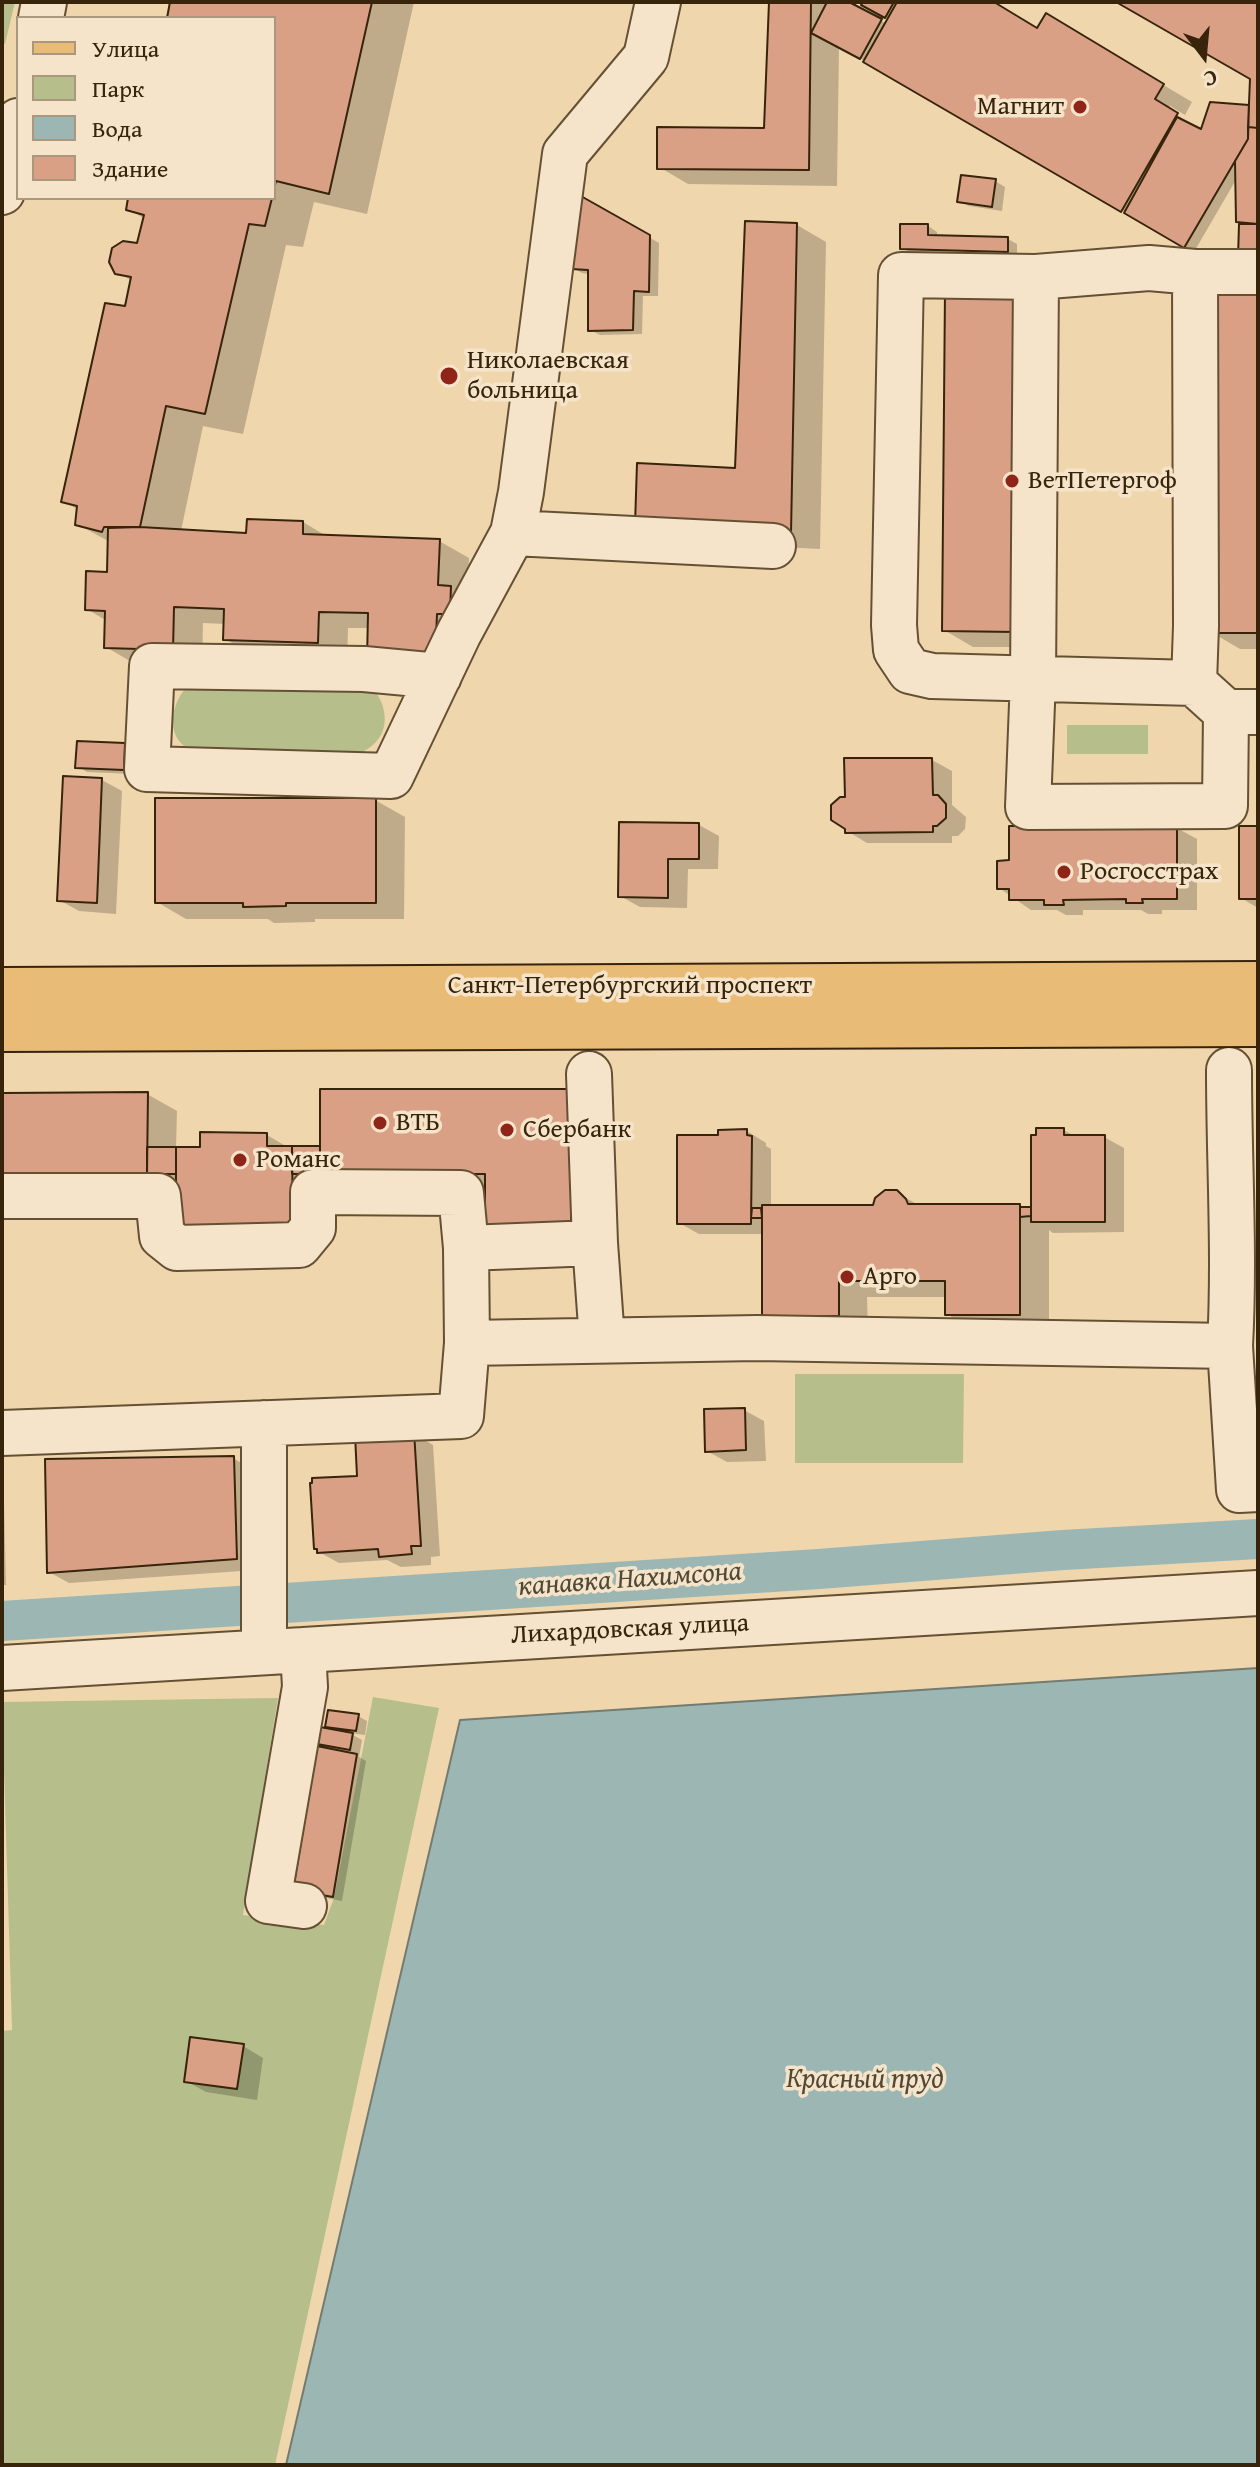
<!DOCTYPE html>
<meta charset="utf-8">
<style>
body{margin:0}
#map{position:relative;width:1260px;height:2467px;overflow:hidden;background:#efd6ad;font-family:"Gentium Book Plus",serif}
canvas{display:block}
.frame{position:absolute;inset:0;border:4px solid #37240b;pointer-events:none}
.legend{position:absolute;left:16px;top:16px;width:260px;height:184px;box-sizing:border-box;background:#f5e4ca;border:2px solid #a9977e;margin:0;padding:10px 14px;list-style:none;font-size:24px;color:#37240b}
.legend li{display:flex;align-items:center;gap:16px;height:40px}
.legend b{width:40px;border:2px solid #a9977e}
.north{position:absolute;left:1164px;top:16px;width:80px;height:80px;-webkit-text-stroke:6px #f5e4ca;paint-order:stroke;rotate:164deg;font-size:22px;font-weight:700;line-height:32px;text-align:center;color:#37240b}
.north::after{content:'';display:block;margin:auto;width:28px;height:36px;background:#37240b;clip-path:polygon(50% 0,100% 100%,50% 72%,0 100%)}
</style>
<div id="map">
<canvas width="1260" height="2467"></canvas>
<div class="frame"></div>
<ul class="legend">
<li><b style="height:10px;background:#e8bb76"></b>Улица</li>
<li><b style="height:22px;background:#b6be8c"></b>Парк</li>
<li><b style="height:22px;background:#9cb7b3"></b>Вода</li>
<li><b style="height:22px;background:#d9a085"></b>Здание</li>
</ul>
<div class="north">С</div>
</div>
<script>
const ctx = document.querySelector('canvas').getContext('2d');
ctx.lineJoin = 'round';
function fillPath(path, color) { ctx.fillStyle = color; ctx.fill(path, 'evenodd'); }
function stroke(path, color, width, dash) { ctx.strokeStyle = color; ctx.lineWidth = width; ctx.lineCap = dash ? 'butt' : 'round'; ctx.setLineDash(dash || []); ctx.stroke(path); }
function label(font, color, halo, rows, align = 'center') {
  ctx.font = font + ' "Gentium Book Plus",serif'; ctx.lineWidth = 7; ctx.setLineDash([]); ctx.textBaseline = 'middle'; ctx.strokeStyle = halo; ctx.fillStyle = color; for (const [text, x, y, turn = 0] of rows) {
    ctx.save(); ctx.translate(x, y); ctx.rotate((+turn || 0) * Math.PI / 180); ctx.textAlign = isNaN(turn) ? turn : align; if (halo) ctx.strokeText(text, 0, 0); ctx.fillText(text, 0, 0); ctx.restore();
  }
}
fillPath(new Path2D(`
 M2,2h13l-10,42 -3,-1z
 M370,685c20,21 22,53 -8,67l-152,-1c-8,-1 -20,0 -26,-5 -19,-16 -11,-46 4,-60z
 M1067,725h81v29h-81z
 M795,1374h169l-1,89h-168z
 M373,1697l66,11 -164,757h-273v-434l10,-1 -10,-328 276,-4 -35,217 81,10 10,-27z`), '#b6be8c');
const water = new Path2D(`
 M1258,1668v797h-972l174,-745z`);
fillPath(water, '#9cb7b3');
stroke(water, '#747c70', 2);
fillPath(new Path2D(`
 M173,2h241l-47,212 -53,-12 -11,45 -17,-2 -43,189 -40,-8 -22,105 67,4 55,-13 25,15 111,4 30,17 -5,119 -66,-1 -28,-48h-22l-1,31 -92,-3 -30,-17 1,-15 -23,-1 -1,43 -67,-2 -29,-17 1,-26 -20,-12 21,-35 2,-32 -33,-18 2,-14 -16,-9 63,-193 6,-27 -15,-9 21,-26 7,-27 -17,-10 2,-11h144v-180h-105z
 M771,2h73l43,22 3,-5 -35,-17h137l46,28 38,3 116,69 -7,13 -15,-9 -2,4 35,20 48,-21 1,-31 -132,-76h138v260l-18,-5 1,-34 -3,-2 -1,-43 -43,74 -355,-206 -2,140 -149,-2 -29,-17 107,-37z
 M995,181l10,6 -3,24 -33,-5 -10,-5z
 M574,194l85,49 -1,53h-15l-1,38 -42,1 -10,-5v-56l-8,-1 -9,-5z
 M797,225l29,17 -6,307 -153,-8 69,-71z
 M928,226l9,6v5l71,2 9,5v12l-106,-3 -9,-5z
 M947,292l98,355h-72l-29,-17z
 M1258,295v354h-18l-29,-17z
 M125,745l9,5 -1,24 -46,-2 -10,-6z
 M932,760l20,11v34l14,12 -1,12 -7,7h-6v7h-85l-20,-12z
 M102,780l20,11 -6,123 -37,-3 -20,-11z
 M375,800l30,17 -1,102h-89v3l-41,1 -6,-4h-82l-29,-17z
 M699,825l20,11 -1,33h-30l-1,39 -47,-1 -20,-11z
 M1177,828l20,11v71h-35v4h-14l-7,-4h-58v5h-17l-9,-5h-26l-32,-22z
 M1258,828v80l-17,-10z
 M570,1091l30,151 -113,-52h-136l-144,56 -205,-151 145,-1 30,17 -1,38 26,-1 65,-13 22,13h33z
 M1064,1130l12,7h28l20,11v84l-71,1 -4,-3v101h-73l-29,-17v-17h-80l1,35h-75l-29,-17v-81h-65l-20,-11 41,-86 27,-6 19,12v3l5,3v58h103l22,-15 24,14h99l14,3z
 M744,1410l20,11 2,40 -39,1 -20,-11z
 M413,1433l20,12 7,111 -9,1v8l-30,2 -14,-7 -48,3 -20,-11z
 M233,1458l20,12 3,100 -187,13 -20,-11z
 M2,1501l2,1 2,83h-4z
 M358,1716l9,5 -2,14 -16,-2 13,7 -3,17 7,4 -24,140 -37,-7 26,-144 -12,-7 19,-11 -11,-6z
 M243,2046l20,12 -6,42 -51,-8 -20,-11z`), '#0003');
stroke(new Path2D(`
 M2,1621l817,-52 244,-19 195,-11`), '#9cb7b3', 40);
const building = new Path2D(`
 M170,2h202l-43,192 -53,-13 -2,8v-171h-107z
 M769,2h42l-2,168 -152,-1v-42l107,1z
 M827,2h22l33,17 -22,40 -49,-26z
 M863,2h31l-9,16 -24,-13z
 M897,2h97l43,26 9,-15 118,71 -9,15 23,14 -57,99 -258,-150z
 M1116,2h142v126l-10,-1 2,-48z
 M1210,102l39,3 -1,34 -64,109 -60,-35 53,-96 24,12z
 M1248,127l10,1v96l-22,-2 -1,-61 13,-22z
 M961,175l35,4 -4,28 -35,-5z
 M572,191l78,44 -1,57 -15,-1 -1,39 -45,1v-61l-17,-1z
 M128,198h144l-7,28 -16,-2 -44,190 -39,-8 -26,121h-36l-2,5 -27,-7 2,-19 -16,-4 44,-199 20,3 6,-29 -16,-3 -6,-12 3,-14 11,-7 14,2 7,-28 -18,-5z
 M745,221l52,2 -6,310 -156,-8 2,-62 98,5z
 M900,224h28v11l80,2v15l-108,-3z
 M1239,224h19v34h-20z
 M945,290l74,1 -3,341 -74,-1z
 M1212,292l46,1v340h-49z
 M247,519l56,2v13l137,5 -2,46 13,1 -1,28h-13l-2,48 -68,-2 1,-47 -49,-1 -1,31 -95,-3 1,-31 -50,-2 -1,43 -69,-2 1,-37 -20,-1 1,-39 21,1 1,-44 32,-1 106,6z
 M77,741l48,2 -1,27 -49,-2z
 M844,758h88l1,37h5l8,9v14l-9,8h-4v6l-88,1v-4l-14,-9v-15l9,-8h5z
 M63,776l39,2 -5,125 -40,-2z
 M155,798h221v105h-90v3l-43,1v-4h-88z
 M619,822l80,1v36h-31v39l-50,-1z
 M1009,826h168v73h-35l1,4h-17v-4l-63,1 1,5h-20v-5h-35v-11h-12v-28l12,-1z
 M1239,826h19v73h-19z
 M320,1089h251v137h-86v-52h-165z
 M148,1092l-1,82 -145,2v-83z
 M1036,1128h28v7h41v87h-74v-87h5z
 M747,1129v6l5,1 -1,88h-74v-89h41v-5z
 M200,1132l67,1v13h25l1,84h-117v-83h24z
 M292,1146h28v28h-28z
 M147,1147h29v27h-29z
 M885,1190h12l9,9 2,5h112v111h-75v-34h-106v35h-77v-111h111l2,-7z
 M1020,1207h11v9l-11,1z
 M752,1208h9l1,10h-11z
 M745,1408l1,42 -41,2 -1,-43z
 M414,1431l7,115h-10l1,8 -33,3 -1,-8 -61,4v-4h-3l-4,-66h2v-5l45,-2 -2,-41z
 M234,1456l3,103 -190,14 -2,-114z
 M328,1710l31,4 -3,17 -31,-4z
 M320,1727l33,6 -3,17 -33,-6z
 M317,1746l40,8 -24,143 -40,-7z
 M190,2037l54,7 -7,45 -53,-7z`);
fillPath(building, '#d9a085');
stroke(building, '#37240b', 2);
const minor = new Path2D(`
 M41,18l3,-16
 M2,192l16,-71
 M1036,277l-135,-2 -7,350 2,25 14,21 22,5 262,7 32,29h32
 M513,533l260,13
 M439,676l-75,-7 -212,-3 -5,103 244,7 68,-143 54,-100 8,-41 44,-338 81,-97 12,-55
 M1194,683l2,-57 -1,-354
 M1226,712l-1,94 -197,1 5,-129 3,-401 113,-9 46,4h63
 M1229,1070c0,92 6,184 1,276
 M589,1074l6,169 7,97
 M2,1196h156l4,40 15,12 122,-3 14,-17v-36l148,1 5,55 1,95 -6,73 -459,17
 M466,1248l129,-5
 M467,1343l290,-5 473,8 9,144 19,-1
 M264,1423v229
 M303,1650l2,37 -37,214 36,5
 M2,1668l1256,-75`);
const major = new Path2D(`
 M2,990l1256,-6
 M2,1029l1256,-5`);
stroke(minor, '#655034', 48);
stroke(major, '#37240b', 48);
stroke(minor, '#f5e4ca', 44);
stroke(major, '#e8bb76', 44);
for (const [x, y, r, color] of [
 [1080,107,8,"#8f2418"],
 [449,376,10,"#8f2418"],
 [1012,481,8,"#8f2418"],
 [1064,872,8,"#8f2418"],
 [380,1123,8,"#8f2418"],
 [507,1130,8,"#8f2418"],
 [240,1160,8,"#8f2418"],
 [847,1277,8,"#8f2418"]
]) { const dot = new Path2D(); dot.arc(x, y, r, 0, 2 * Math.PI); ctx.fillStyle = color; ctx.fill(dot); stroke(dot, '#f5e4ca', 3); }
label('26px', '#37240b', '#f5e4ca', [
 ["Магнит",1064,107,"right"],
 ["Николаевская",467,361],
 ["больница",467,391],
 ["ВетПетергоф",1028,481],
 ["Росгосстрах",1080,872],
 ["ВТБ",396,1123],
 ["Сбербанк",523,1130],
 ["Романс",256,1160],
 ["Арго",863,1277]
], 'left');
label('26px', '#37240b', '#f5e4ca', [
 ["Санкт-Петербургский проспект",630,986],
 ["Лихардовская улица",630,1630,-3]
]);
label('italic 28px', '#504935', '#f5e4ca', [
 ["канавка Нахимсона",630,1580,-4],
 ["Красный пруд",865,2080]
]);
</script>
